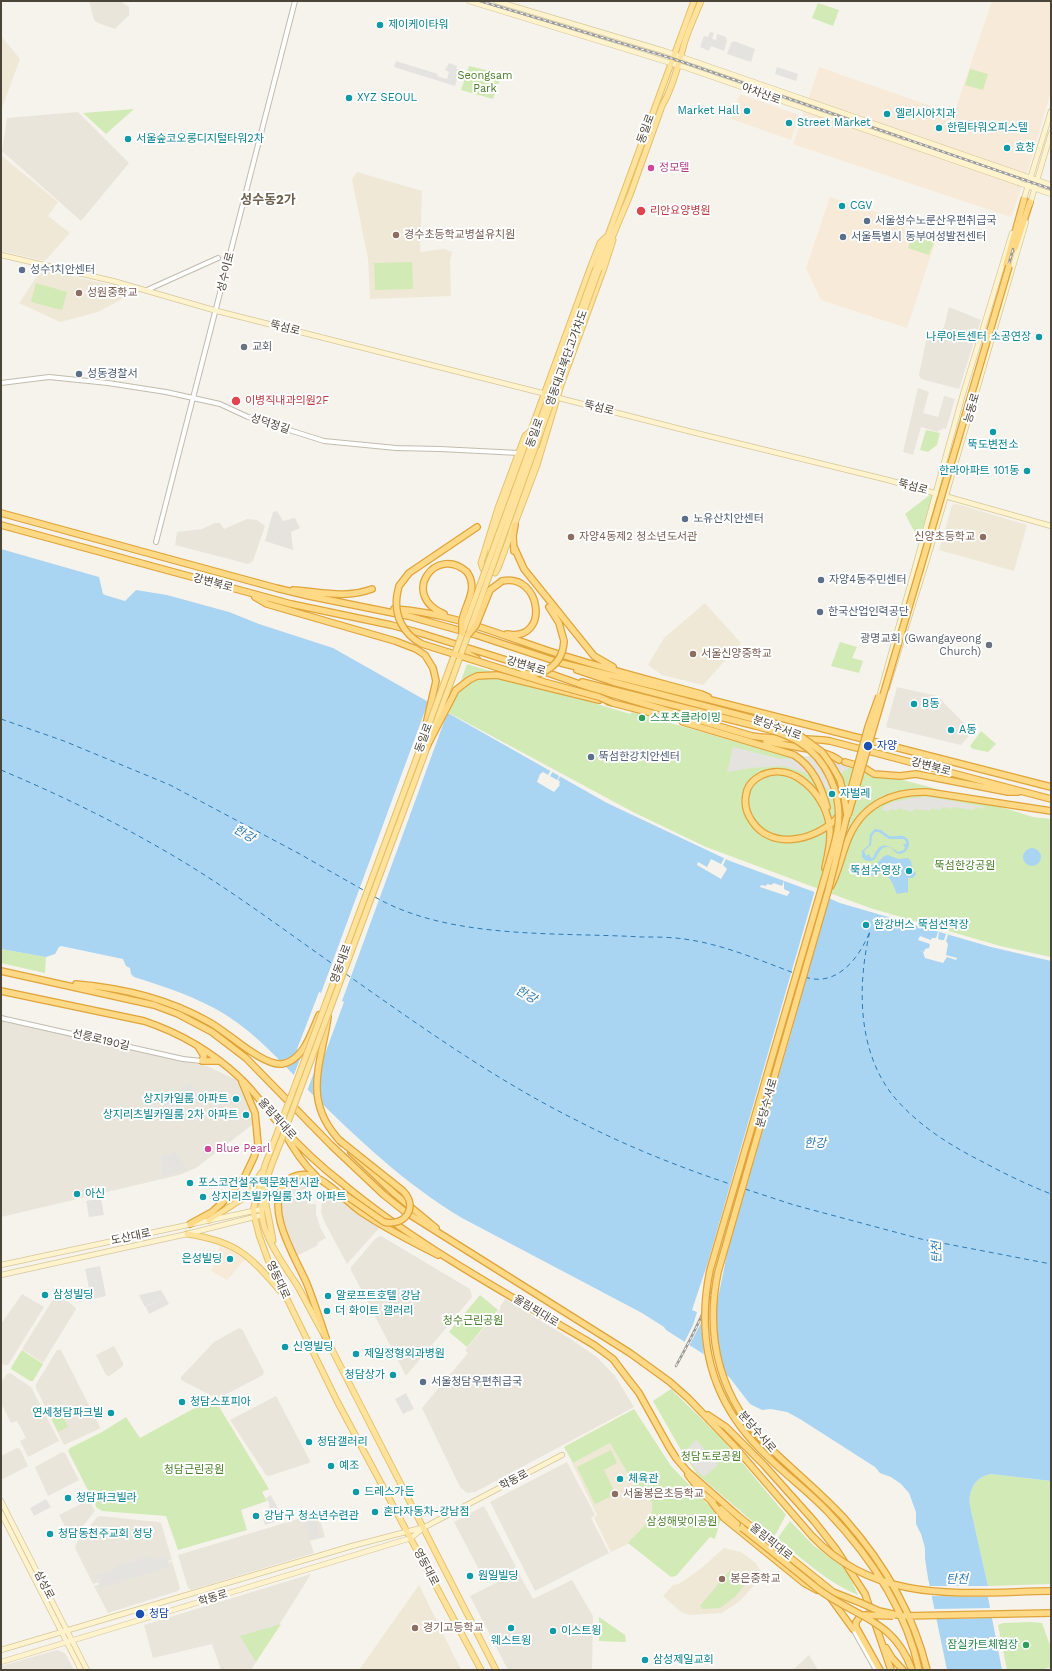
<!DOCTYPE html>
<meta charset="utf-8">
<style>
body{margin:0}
#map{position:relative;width:1052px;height:1671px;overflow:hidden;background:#f6f3ec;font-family:"Work Sans",sans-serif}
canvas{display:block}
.frame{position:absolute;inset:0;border:2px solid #4b4439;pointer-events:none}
</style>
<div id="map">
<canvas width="1052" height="1671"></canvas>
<div class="frame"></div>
</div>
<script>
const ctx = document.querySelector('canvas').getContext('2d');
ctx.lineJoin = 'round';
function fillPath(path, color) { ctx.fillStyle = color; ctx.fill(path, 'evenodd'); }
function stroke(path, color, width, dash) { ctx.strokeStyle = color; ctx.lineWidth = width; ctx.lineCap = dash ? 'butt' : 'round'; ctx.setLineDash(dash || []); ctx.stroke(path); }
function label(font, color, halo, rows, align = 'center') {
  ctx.font = font + ' "Work Sans","Noto Sans KR",sans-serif'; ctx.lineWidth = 4; ctx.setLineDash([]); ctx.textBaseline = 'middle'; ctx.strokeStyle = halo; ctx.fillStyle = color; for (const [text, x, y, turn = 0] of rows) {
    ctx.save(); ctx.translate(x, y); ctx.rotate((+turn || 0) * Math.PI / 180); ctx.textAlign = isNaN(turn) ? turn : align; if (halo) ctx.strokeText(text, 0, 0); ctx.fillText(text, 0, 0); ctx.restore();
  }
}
fillPath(new Path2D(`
 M89,1h31l9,6v8l-14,14 -17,-6 -4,-3z
 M78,112l51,51 -48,58 -79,-70 5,-33z
 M949,307l32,13 -22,69 -38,-10 -2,-4 7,-34 18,-14z
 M918,388l11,4 -6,21 15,4 6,-21 11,3 -9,30 -3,-1 -1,2h-3l-1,2 -17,-5 -8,28 -10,-3z
 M247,519l10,1 8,6 -12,35 -5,3 -73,-19 2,-13 25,-3 13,-6h5l4,6z
 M897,687l40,9 34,34v3l-10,12 -75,-18z
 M1,1018l106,23 100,25 32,15 16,38 -3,6 -56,43 -17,7 -178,42z
 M299,1177h8l10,5 -9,9v13h8v10l4,13 6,11 -9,5 1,2 -21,11 -8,-17 -6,-17 -2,-23 1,-5 8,-13z
 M329,1189l51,38 -33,37 -23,-43 -3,-9 1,-10z
 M381,1236l89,53 2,8 -66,79 -55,-106v-3l25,-29z
 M22,1294l22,13 -36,58h-4l-3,-2v-39z
 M58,1295l17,12 1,2 -33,54 -21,-14 33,-53z
 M505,1299l61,37 31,21 18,19 19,31 -159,85 -8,1 -7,-6 -38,-79 46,-55 -3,-3 36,-42 -1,-1z
 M239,1328l3,1 22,43 -1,3 -44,23h-3l-35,-18v-3l33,-35z
 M114,1346l9,17v3l-14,10 -3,-1 -10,-20z
 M57,1350h4l39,77 -1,2 -35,16 -28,-57v-4z
 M10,1373l21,14 28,54 -31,16 -8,-16 6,-3 -9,-17 -6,2 -10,-20v-21l6,-8z
 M276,1396l34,65 -1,2 -40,13 -3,-1 -36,-55z
 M17,1448l3,1 8,17 -27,14v-24z
 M62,1452l3,1 14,27 -31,16 -13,-29z
 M567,1462l28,53 -4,3 18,35 -74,38 -45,-89z
 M89,1500l6,11 -23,29 -13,-25z
 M484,1506l32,61 -30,16 -32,-61z
 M318,1513l7,24 -15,4 4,12 -123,37 -3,-2 -10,-33z
 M100,1516l58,6 3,1 11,37 -79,24 -18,-36 1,-4 21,-27z
 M172,1561l8,27 -2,3 -70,22 -14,-27z
 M518,1572l15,27 39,-19 21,36 -1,54h-84l-38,-74z
 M311,1574l-60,96h-30l-9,-26 -59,14 -9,-33z
 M57,1650l8,3 9,17h-73v-4z
 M809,1655l9,15h-25z`), '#eae5da');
fillPath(new Path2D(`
 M992,1h56l3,3v87l-22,76 -18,50 -218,-73 26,-77 135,47z
 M740,94l59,21 -8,25 -60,-21z
 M830,197l76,25 -2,7 32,11 -29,88 -86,-28 -15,-32z
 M220,1246l13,5 12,9 -18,20 -16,-9z`), '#f7ead8');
fillPath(new Path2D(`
 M277,511l6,10 12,-3 5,10 -9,4 2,18 -28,-9 8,-29z`), '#e6e2dd');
fillPath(new Path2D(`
 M1,36l19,23 -19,51z
 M3,157l55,45 -10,14 22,17 -25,28 -44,-10v-93z
 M357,172l65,19 -2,61 24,-3 8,3 -2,8 1,36 -81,3 -2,-40 -16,-80z
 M46,270l91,21 -39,21 -38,10 -41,-19 21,-31z
 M957,504l70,21 -13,46 -75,-21 13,-45z
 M705,603l36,40 -38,42 -41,-10 -14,-10 16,-27z
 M610,1443l25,43 17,16 -1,17 -21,24 -19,9 -17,-34 3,-3 -25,-52z
 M724,1548l17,4 15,11 7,12 -23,26 -18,12 -33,2 -8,-3 -18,-16 10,-11 6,-1 20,-14z
 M419,1585l42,85h-102z`), '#efe8d6');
fillPath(new Path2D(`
 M818,3l21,7 -6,16 -21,-8z
 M469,66l33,8 -9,25 -32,-9z
 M970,69l18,5 -5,16 -18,-5z
 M134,109l-28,25 -23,-21z
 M913,235l21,7 -5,13 -21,-7z
 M412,262l1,27 -38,1 -1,-27z
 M36,283l31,9 -5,18 -31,-8z
 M926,430l14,3 -3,12 -9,7 -8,-2z
 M931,494l2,1 -14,45 -14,-26z
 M840,642l17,5 -5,11 11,3 -4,12 -28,-7z
 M467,664l163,50 2,-2 157,45 33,-1 51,16 109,29 51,16 18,2v138l-51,-11 -130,-38 -164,-61 -73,-35 -184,-99z
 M981,731l15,13 -8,8 -15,-3 -3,-3z
 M1,949l45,8 -1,16 -44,-10z
 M480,1295l18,15 -31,37 -18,-15z
 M22,1350l21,14 -10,17h-3l-19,-12 1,-3z
 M671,1389l53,52 62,74 -13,24 -76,-65 -16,-24 -28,-49z
 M215,1400l54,89 -7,3 5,9 -26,9 6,20 -69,20 -12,-34 -64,-5 -5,-3 -29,-57 2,-3 32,-16 24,-15 14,21 51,-28z
 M57,1404l11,23 -10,5 -11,-22z
 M634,1409l37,57 50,52 -6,21 -5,-2 -34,39 -5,1 -43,-34 23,-24 1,-17 -17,-16 -25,-43 -37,20 -9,-16z
 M611,1450l6,13 -13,7 12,24 -21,10 -18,-37z
 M991,1474l60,7v103l-63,2 -18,-80c-2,-16 5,-29 21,-32z
 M790,1521l24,25 33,24 11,25c-30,-12 -55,-36 -81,-56z
 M730,1570l16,13 -10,13 -16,12 -17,1 -3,-3z
 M599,1617l26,18 1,7 -27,-1z
 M1031,1622l11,1 9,25v19l-12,3h-32l-9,-45 5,-2z
 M281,1624l-25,38 -16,-26z`), '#d2eab5');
fillPath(new Path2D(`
 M710,32l4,1 -2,6 4,1 1,-6 9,3 1,4 -3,10 -13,-5 -2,5 -9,-4 4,-11 4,1z
 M734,41l21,8 -4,13 -24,-8 4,-11z
 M396,61l42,13 -1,2 10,3 2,-7 -4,-2 4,-7 8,3 -1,3 4,1 -5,16 -61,-19z
 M777,67l21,7 -2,7 -21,-7z
 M733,747l48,12 41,-3 30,10 -14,9 -8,17 -8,-8 -18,-12 -21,-6 -32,2 -24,4z
 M926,797l15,2 44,8 -1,2 -9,-2 -1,3 -21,-3 -1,2 -10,-2 -1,3 -10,-1 -2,2 -15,-2 -1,3 -15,-4 -1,3 -6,-2 -2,3 -7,-2 2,-4 9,-4 20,-4z
 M190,1083l7,10 -27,21 -8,-10z
 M175,1151l12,19 -24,7 -2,-17 1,-6h4l2,2z
 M101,1198l3,17 -15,2 -3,-16z
 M100,1266l6,30 -27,6 -13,-9 23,-5 -4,-19z
 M161,1290l8,14 -20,10 -3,-7 19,-10 -20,10 -6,-12z
 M406,1393l8,16 -11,5 -8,-15z
 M696,1440l23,24 -15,13 -7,-6 -13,-19z
 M271,1495l3,6 -4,2 4,-2 10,18 -19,6 -2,-6 5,-4 2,-3 -1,-9 -3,-5z
 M46,1499l5,8 -17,9 -4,-8z
 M314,1515l6,22 -10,3 -7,-21z
 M151,1556l2,4 13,-4 3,11 -69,21 -4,-13 17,-5 3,-4z`), '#e5e3e0');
fillPath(new Path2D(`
 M1,549l98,28 4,17 2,1 20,6 11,-11 31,5 62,17 30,12 74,24 274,155 123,58 87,32 23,10 151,44 60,14v520l-60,-7c-16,3 -23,16 -21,32l18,80 -2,1 16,83h-55l-19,-92 -3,-19v-11l-4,-14 -5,-10v-12l-7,-19 -8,-9 -10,-7 -11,-4 -5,-6 -75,-48 -13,-7 -16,-3 -9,1 -12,-6 -20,-26 -25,-23 -39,-25 -2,-3 -22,-14 -180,-95c-57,-34 -104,-79 -151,-125 -27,-28 -52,-57 -85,-78 -29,-18 -60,-28 -92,-38l-3,-3 -1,-6 -4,-2 -3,-7 -62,-13 -2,1 -4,7 -9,3 -45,-8z
 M875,829l6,1 8,6c5,1 10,-1 14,0 10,3 7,17 -4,18 -4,-1 -5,-4 -8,-6 -10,-5 -12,7 -17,12 -5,2 -9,1 -12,-3v-6l7,-6 1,-11zM875,832h4l10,7h15l2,3v2h-3l2,4 -1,2 -6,2c-12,-9 -19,-10 -25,6h-2l-2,-4 -3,2 -2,-5 7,-6 1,-9z
 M1023 857a9 9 0 1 1 18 0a9 9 0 1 1-18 0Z
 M888,855l10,4 10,-1 3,3 1,7 4,6 -3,4h-5v14l-11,2c-6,-14 -9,-26 -26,-18l-9,-6 3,-5h10l9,-9z`), '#a9d4f2');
fillPath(new Path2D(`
 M429,700l19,11 -106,290 2,1 -22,60 -7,8 -8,21 -14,-14 7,-18 -3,-10 22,-57 2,1z
 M551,770l2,1 -3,5 7,4 3,-5h1l-3,5 2,2 -1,2 1,1 -6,7 -17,-10 3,-8 3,-2 5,3z
 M725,857h2l-4,8 4,4 -6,10 -24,-14 1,-3 9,5 4,-8 10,5z
 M784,881v8l6,3 -3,4 -27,-9 1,-2 5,1 1,-2 4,1 3,-2 8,3z
 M815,890l13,6 -36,134 -65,224 -12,59 6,51 7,15 -24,-23 -3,-33 -12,23 -5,-3 9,-18 4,-13 -5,-2 16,-48z
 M938,932h1l-1,7 3,1h3l2,-6 2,1 -2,6 2,3 -2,11 11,3 -1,2 -9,-3 -4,6 -18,-5 -2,-6 -4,-2 5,2 1,-3 4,-1 1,-4 -12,-4 2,-4 11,4 1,-2h4z
 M928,1586h62v11l-60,-1z
 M932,1605l1,4 59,-1 2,10 -59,1z`), '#f6f3ec');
stroke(new Path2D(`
 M1,719l63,22 106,44 128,68 67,38
 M1,770c64,27 127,58 186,94 52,32 100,68 150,103
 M375,897c75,43 182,35 267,40 14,0 29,0 42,2 38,5 75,21 110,34
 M346,974c74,52 148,105 230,146 50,26 103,47 157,65
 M805,977c32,11 55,-20 65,-46 -13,54 -13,122 25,167 24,28 56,48 88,64 22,12 45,23 68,32
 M745,1189l49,16 127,34 130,25`), '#2e7ab2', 1, [5, 4]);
const tertiary = new Path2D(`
 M147,290l71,-32
 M1,383l48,-6 59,6 58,9 54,12 28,13 76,24 72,7 44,1 79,4
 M156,542l139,-541
 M1,1018l182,41 19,2
 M853,1629l23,41`);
const secondary = new Path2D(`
 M469,1l218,67 364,126
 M496,1l168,50 387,134
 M905,135l2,5 108,37 4,6
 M1023,202l28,-91
 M1030,204l21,-71
 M1,255l112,26 104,30 329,83
 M555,397l137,35 196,48 163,46
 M887,688l43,-138 96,-328
 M879,697l84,-303 49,-161
 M1,1265l261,-56
 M1,1275l186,-41 75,-19
 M1,1501l86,169
 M1,1513l80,157
 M1,1650l351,-104 69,-18
 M1,1662l410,-124 12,-10 139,-73`);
const primary = new Path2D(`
 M596,268l98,-267
 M599,269l31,-74 32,-89c10,-17 16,-39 21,-58 4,-16 12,-32 18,-47
 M531,431l-6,5 -27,72 -17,55 2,6 12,4 3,-5 39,-103 24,-80 43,-117 9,-28
 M509,530l28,-78 4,-2
 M490,554l1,-9 10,-33 90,-246 9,-23 6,-6
 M433,730l22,-59
 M382,869l46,-124
 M327,1000l94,-254
 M275,1139l-10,26 -12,46 6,24 9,25 69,141 144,269
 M281,1141c-9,23 -21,49 -19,74 1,21 23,52 35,70 10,18 19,36 29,53l170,332
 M265,1199l8,41
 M209,1220l36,-23 6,-7 10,-17
 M187,1234c48,7 63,21 93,57`);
const trunk = new Path2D(`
 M1015,248l15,-46
 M1006,265l18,-65
 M1,513l275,75 33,8 99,20 68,19 85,28 150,37 340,87
 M1,525l290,79 100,21 29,8 131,41 37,13 164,49c26,4 52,1 78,5l221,58
 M514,547l10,22 70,87 19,11
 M514,551l-1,-15 2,-11
 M502,581c39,-9 49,61 5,53
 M293,590c29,2 51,9 79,-1
 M397,595l2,-9 10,-13 68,-46
 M255,597l12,7 128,37 21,8 9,6 8,13 3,13 -11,48
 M549,607l10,16 5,18
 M394,609c54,3 104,25 155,42 50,16 101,29 152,43l7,3
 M444,614c-45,-19 -8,-70 23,-42
 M458,648l19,11
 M577,670l36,12 145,38
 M582,682l174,44
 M609,702l54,14 31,5
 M683,722l111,33c19,12 27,31 33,52
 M766,741c22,6 56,7 73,19
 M426,748l30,-58 13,-10 8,-4 20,-1 102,25
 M845,762l18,5 11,7 26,2 16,-2 92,18h10
 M825,868c3,-15 7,-30 4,-45 -5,-29 -36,-62 -67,-48 -8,4 -15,11 -16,20 -2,10 1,19 6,26 19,29 61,20 83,-1 5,-5 8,-11 11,-17
 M831,886c8,-16 11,-33 18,-49 14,-33 44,-46 78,-45l124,19
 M1,971l153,34 24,9 34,18 34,26 85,87 53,50 20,16 226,142 40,29 18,16 47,49 77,89
 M76,984c46,4 93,15 133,38 19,10 53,44 73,42 22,-4 29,-31 37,-49
 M1,991l143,30c36,12 67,30 95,56 16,14 27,33 41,48 19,21 40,41 62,58 77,64 166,111 252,162l19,14 12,16 14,18 30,54 7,11 11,13 51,45 95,76 28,11
 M328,1017c-7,49 -27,84 14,126
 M199,1048l5,8 -2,5h18
 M283,1130c9,17 19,33 33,46
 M351,1152l44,42 41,34
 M190,1224l22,-12 10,-9 22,-25 10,-21 4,-13 -3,-31 -13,-31
 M326,1338c-6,-18 -12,-36 -19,-54 -11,-26 -44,-76 -21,-102 6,-7 18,-9 26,-6 15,4 35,26 49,36 24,16 51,30 77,43
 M708,1415l18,12 38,38 50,56 22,28 29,45 26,76
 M688,1475l15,19 10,8
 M711,1501l13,17 80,65 13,7
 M721,1509l16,15
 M819,1582l34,47
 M861,1615l-5,7v5l24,43
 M886,1648l6,10 11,12`);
stroke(tertiary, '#c2bbae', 6);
stroke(secondary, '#d6c79b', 6);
stroke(primary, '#e6c16a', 7);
stroke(trunk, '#e0a43c', 8);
stroke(tertiary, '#fff', 4);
stroke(secondary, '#fff3cd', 4.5);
stroke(primary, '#ffe39c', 5);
stroke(trunk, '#ffd985', 5.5);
const rail = new Path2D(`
 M480,1l191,57 380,131
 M676,1366c16,-29 31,-58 41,-89l296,-1028`);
stroke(rail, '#9a9a9a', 2.5);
stroke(rail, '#fff', 1, [3]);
const primaryBridge = new Path2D(`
 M455,671l144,-402
 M421,746l175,-478
 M275,1139l52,-139
 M281,1141l101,-272`);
const trunkBridge = new Path2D(`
 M397,595c-3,21 6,39 25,49l122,38 55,15 14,6
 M462,633c0,-4 0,-8 0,-12 3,-17 17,-32 5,-49
 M468,635l8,-10 14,-35 12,-9
 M523,673c22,5 40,-10 41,-32
 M758,720l41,15 23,17 10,14 8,14 4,16 3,19 -19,76 -110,381c-14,67 3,130 53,177 24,23 50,44 73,69 39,44 69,94 83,152
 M756,726c15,4 30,8 43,16 28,17 43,52 39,84 -2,16 -8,32 -12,47l-116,397c-15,73 3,136 58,187 19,19 41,35 60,55 42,44 78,98 91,158
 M849,797l19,-70 11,-31
 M848,815l161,-549
 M339,1140l64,51c16,16 2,36 -19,31l-43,-30
 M742,1528c26,20 51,41 76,61 38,29 76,30 94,81
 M812,1536c66,70 152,56 239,55
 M861,1603l18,8 23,5 149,-3
 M863,1615l30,1`);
stroke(primaryBridge, '#e6c16a', 7, []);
stroke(trunkBridge, '#e0a43c', 8, []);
stroke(primaryBridge, '#ffe39c', 5);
stroke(trunkBridge, '#ffd985', 5.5);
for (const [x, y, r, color] of [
 [380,25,4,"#0f9aa8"],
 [349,98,4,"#0f9aa8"],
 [747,111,4,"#0f9aa8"],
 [887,114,4,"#0f9aa8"],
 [789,123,4,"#0f9aa8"],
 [939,128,4,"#0f9aa8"],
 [128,139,4,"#0f9aa8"],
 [1007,148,4,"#0f9aa8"],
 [651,168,4,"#d1479c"],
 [842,206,4,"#0f9aa8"],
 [641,211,5,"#e0444e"],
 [867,221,4,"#5c6f8a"],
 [396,235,4,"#8d6e63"],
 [843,237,4,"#5c6f8a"],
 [22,270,4,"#5c6f8a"],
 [79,293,4,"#8d6e63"],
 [1039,337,4,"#0f9aa8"],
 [244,347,4,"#6b7280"],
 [79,374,4,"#5c6f8a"],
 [236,401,5,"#e0444e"],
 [993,432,4,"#0f9aa8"],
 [1027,471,4,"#0f9aa8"],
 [685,519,4,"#5c6f8a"],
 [571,537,4,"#8d6e63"],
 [983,537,4,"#8d6e63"],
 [821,580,4,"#5c6f8a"],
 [820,612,4,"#5c6f8a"],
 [989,645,4,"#6b7280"],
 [693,654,4,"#8d6e63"],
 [914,704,4,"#0f9aa8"],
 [642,718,4,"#2e9e5b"],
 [951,730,4,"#0f9aa8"],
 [868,746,5,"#1a4fb4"],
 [591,757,4,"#5c6f8a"],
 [832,794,4,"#0f9aa8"],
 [909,871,4,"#0f9aa8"],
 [866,925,4,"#0f9aa8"],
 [236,1099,4,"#0f9aa8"],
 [246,1115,4,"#0f9aa8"],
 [208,1149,4,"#d1479c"],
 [190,1183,4,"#0f9aa8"],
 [77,1194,4,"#0f9aa8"],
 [203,1197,4,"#0f9aa8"],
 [230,1259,4,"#0f9aa8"],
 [45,1295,4,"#0f9aa8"],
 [328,1296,4,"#0f9aa8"],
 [327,1311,4,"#0f9aa8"],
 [285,1347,4,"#0f9aa8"],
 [356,1354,4,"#0f9aa8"],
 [393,1375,4,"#0f9aa8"],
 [423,1382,4,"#5c6f8a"],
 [182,1402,4,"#0f9aa8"],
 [111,1413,4,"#0f9aa8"],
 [309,1442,4,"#0f9aa8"],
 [331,1466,4,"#0f9aa8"],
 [620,1479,4,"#0f9aa8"],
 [356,1492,4,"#0f9aa8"],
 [615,1494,4,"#8d6e63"],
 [68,1498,4,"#0f9aa8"],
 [375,1512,4,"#0f9aa8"],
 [256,1516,4,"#0f9aa8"],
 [50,1534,4,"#0f9aa8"],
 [470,1576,4,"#0f9aa8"],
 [722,1579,4,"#8d6e63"],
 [140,1614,5,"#1a4fb4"],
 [415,1628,4,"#8d6e63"],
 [511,1628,4,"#0f9aa8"],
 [553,1631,4,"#0f9aa8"],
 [1026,1645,4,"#2e9e5b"],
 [645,1660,4,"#0f9aa8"]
]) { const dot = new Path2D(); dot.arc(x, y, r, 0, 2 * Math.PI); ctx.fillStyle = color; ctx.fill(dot); stroke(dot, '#fff', 1.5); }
label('11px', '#0d838f', '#fff', [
 ["제이케이타워",388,25],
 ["XYZ SEOUL",357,98],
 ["Market Hall",739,111,"right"],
 ["엘리시아치과",895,114],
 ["Street Market",797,123],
 ["한림타워오피스텔",947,128],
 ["서울숲코오롱디지털타워2차",136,139],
 ["효창",1015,148],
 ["CGV",850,206],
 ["나루아트센터 소공연장",1031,337,"right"],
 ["뚝도변전소",993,445,"center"],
 ["한라아파트 101동",1019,471,"right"],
 ["B동",922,704],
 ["A동",959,730],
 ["자벌레",840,794],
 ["뚝섬수영장",901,871,"right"],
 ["한강버스 뚝섬선착장",874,925],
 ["상지카일룸 아파트",228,1099,"right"],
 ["상지리츠빌카일룸 2차 아파트",238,1115,"right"],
 ["포스코건설주택문화전시관",198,1183],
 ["아신",85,1194],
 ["상지리츠빌카일룸 3차 아파트",211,1197],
 ["은성빌딩",222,1259,"right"],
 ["삼성빌딩",53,1295],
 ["알로프트호텔 강남",336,1296],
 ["더 화이트 갤러리",335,1311],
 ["신영빌딩",293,1347],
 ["제일정형외과병원",364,1354],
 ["청담상가",385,1375,"right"],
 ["청담스포피아",190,1402],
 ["연세청담파크빌",103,1413,"right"],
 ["청담갤러리",317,1442],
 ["예조",339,1466],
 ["체육관",628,1479],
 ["드레스가든",364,1492],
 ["청담파크빌라",76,1498],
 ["혼다자동차-강남점",383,1512],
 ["강남구 청소년수련관",264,1516],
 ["청담동천주교회 성당",58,1534],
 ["원일빌딩",478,1576],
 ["이스트윙",561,1631],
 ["웨스트윙",511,1641,"center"],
 ["삼성제일교회",653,1660]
], 'left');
label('11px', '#4a7f2a', '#fff', [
 ["Seongsam",485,76],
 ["Park",485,89],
 ["뚝섬한강공원",965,866],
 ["청수근린공원",473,1321],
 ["청담도로공원",711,1457],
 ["청담근린공원",194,1470],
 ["삼성해맞이공원",682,1522]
]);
label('11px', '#4b4439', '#fff', [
 ["아차산로",761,94,20],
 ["동일로",646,129,-70],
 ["성수이로",226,272,-76],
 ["뚝섬로",285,328,14],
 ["영동대교북단고가차도",567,358,-70],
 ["뚝섬로",599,408,14],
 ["능동로",972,408,-74],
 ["성덕정길",270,424,18],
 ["동일로",535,433,-70],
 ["뚝섬로",913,487,15],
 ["강변북로",213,583,15],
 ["강변북로",526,666,17],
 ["분당수서로",777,728,20],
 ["동일로",424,738,-70],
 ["강변북로",931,767,15],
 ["영동대로",341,964,-70],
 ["선릉로190길",101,1040,13],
 ["분당수서로",767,1103,-74],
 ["올림픽대로",277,1119,48],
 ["도산대로",131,1237,-12],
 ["영동대로",278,1280,65],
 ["올림픽대로",536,1311,31],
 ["분당수서로",757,1432,49],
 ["학동로",514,1480,-28],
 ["올림픽대로",771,1542,39],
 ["영동대로",426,1567,62],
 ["삼성로",44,1585,63],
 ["학동로",213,1598,-17]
]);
label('11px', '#b23c85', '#fff', [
 ["정모텔",659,168],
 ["Blue Pearl",216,1149]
], 'left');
label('11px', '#be3a42', '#fff', [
 ["리안요양병원",650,211],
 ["이병직내과의원2F",245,401]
], 'left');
label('11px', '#4e5e75', '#fff', [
 ["서울성수노룬산우편취급국",875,221],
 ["서울특별시 동부여성발전센터",851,237],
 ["성수1치안센터",30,270],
 ["성동경찰서",87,374],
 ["노유산치안센터",693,519],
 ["자양4동주민센터",829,580],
 ["한국산업인력공단",828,612],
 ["뚝섬한강치안센터",599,757],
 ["서울청담우편취급국",431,1382]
], 'left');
label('11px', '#785e54', '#fff', [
 ["경수초등학교병설유치원",404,235],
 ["성원중학교",87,293],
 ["자양4동제2 청소년도서관",579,537],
 ["신양초등학교",975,537,"right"],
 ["서울신양중학교",701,654],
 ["서울봉은초등학교",623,1494],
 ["봉은중학교",730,1579],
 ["경기고등학교",423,1628]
], 'left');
label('11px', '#5b616d', '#fff', [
 ["교회",252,347],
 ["광명교회 (Gwangayeong",981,639,"right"],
 ["Church)",981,652,"right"]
], 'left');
label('11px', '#27864d', '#fff', [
 ["스포츠클라이밍",650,718],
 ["잠실카트체험장",1018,1645,"right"]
], 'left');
label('11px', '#164399', '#fff', [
 ["자양",877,746],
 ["청담",149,1614]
], 'left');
label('italic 12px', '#2e7ab2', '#fff', [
 ["한강",244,834,30],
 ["한강",526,995,30],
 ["한강",815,1143],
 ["탄천",937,1252,-91],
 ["탄천",957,1579]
]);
label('bold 13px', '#6e6250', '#fff', [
 ["성수동2가",268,200]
]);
</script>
